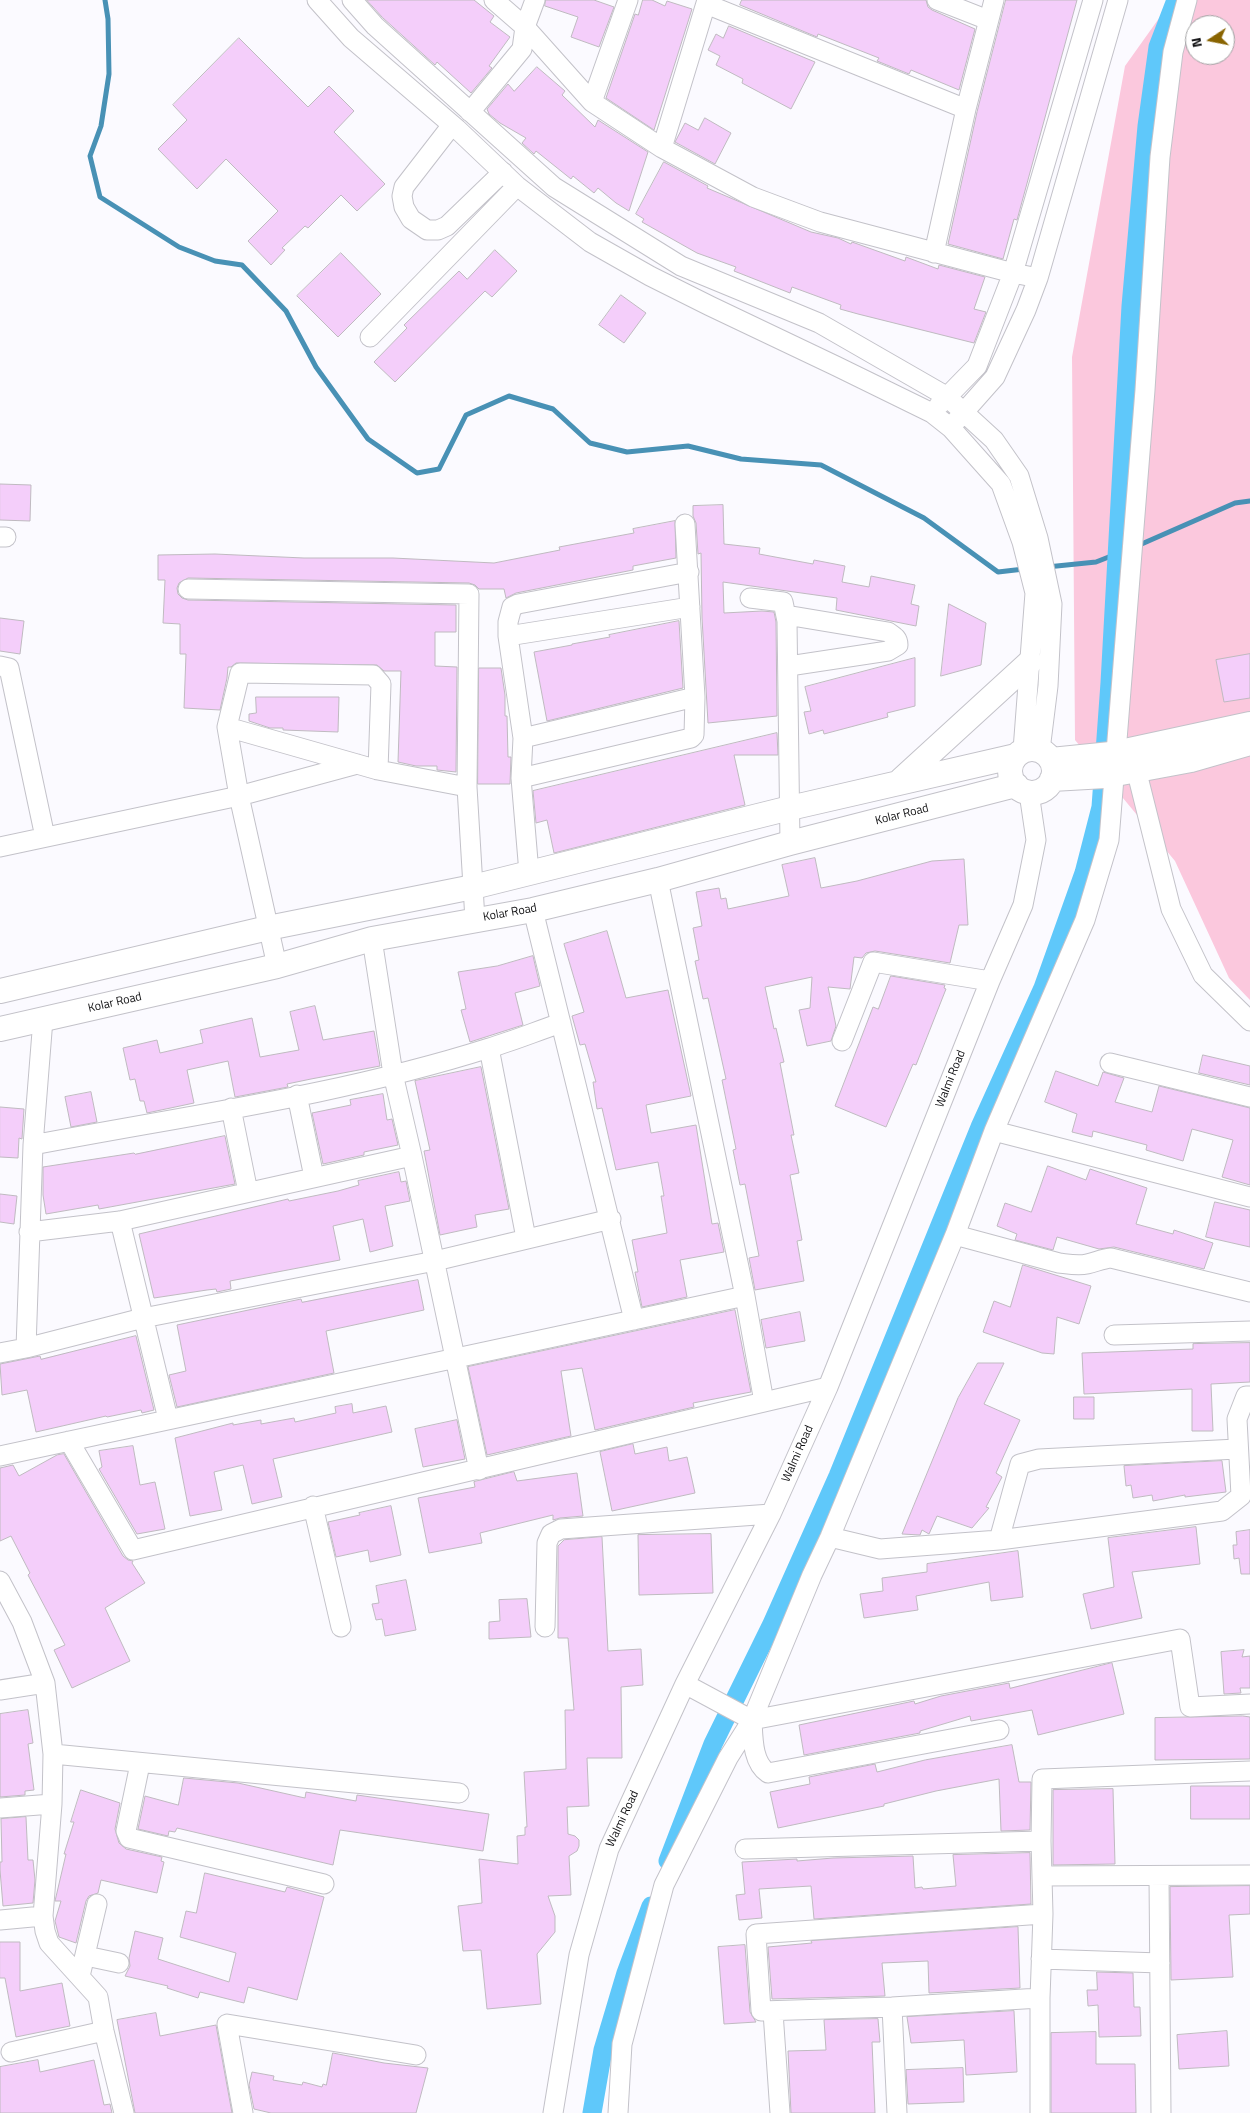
<!DOCTYPE html>
<style>
body{margin:0}
#map{position:relative;width:1250px;height:2113px;overflow:hidden;background:#fbfaff;font-family:"Titillium Web",sans-serif}
canvas{display:block}
.north{position:absolute;left:1185px;top:15px;width:50px;height:50px;box-sizing:border-box;background:#fff;border:1px solid #a0a0a1;border-radius:50%;rotate:259deg;font-size:14px;font-weight:700;line-height:20px;text-align:center;color:#111113}
.north::after{content:'';display:block;margin:auto;width:18px;height:22px;background:#896401;clip-path:polygon(50% 0,100% 100%,50% 72%,0 100%)}
</style>
<div id="map">
<canvas width="1250" height="2113"></canvas>
<div class="north">N</div>
</div>
<script>
const ctx = document.querySelector('canvas').getContext('2d');
ctx.lineJoin = 'round';
function fillPath(path, color) { ctx.fillStyle = color; ctx.fill(path, 'evenodd'); }
function stroke(path, color, width, dash) { ctx.strokeStyle = color; ctx.lineWidth = width; ctx.lineCap = dash ? 'butt' : 'round'; ctx.setLineDash(dash || []); ctx.stroke(path); }
function label(font, color, halo, rows, align = 'center') {
  ctx.font = font + ' "Titillium Web",sans-serif'; ctx.lineWidth = 4; ctx.setLineDash([]); ctx.textBaseline = 'middle'; ctx.strokeStyle = halo; ctx.fillStyle = color; for (const [text, x, y, turn = 0] of rows) {
    ctx.save(); ctx.translate(x, y); ctx.rotate((+turn || 0) * Math.PI / 180); ctx.textAlign = isNaN(turn) ? turn : align; if (halo) ctx.strokeText(text, 0, 0); ctx.fillText(text, 0, 0); ctx.restore();
  }
}
fillPath(new Path2D(`
 M1172,0h78v1000l-21,-22 -54,-117 -100,-121 -3,-383 53,-291zM1195,25h30v30h-30z`), '#fbc8dd');
stroke(new Path2D(`
 M105,0l3,19 1,55 -8,52 -11,30 10,41 79,50 36,14 27,4 44,46 30,56 52,72 49,34 22,-4 27,-54 43,-19 44,13 37,34 37,9 61,-6 53,13 80,6 103,53 74,54 26,-3
 M1137,546l98,-43 15,-2
 M1047,567l49,-5 33,-13`), '#4891b5', 5);
stroke(new Path2D(`
 M668,1861l45,-117 58,-118 67,-150 142,-349 63,-139 41,-115 17,-66 9,-124 21,-377 16,-180 11,-79 18,-47
 M592,2113l11,-63 23,-77 25,-67`), '#5fc8fa', 19);
const building = new Path2D(`
 M367,0h107l20,16 -4,6 20,15 -21,29 3,2 -21,25 -34,-31 -2,3 -52,-47z
 M546,0h48l20,7 -15,40 -28,-10 7,-20 -33,-11z
 M643,0h9l13,6 2,-5 25,8 -38,121 -48,-32 29,-84 3,1z
 M742,0h184l2,7 4,3 43,19 -16,61 -48,-20 -2,4 -32,-13 2,-3 -61,-24 -1,3 -77,-32z
 M1006,0h71l-60,220 -3,-1 -11,40 -55,-15 29,-132z
 M729,26l86,36 -24,47 -49,-26 1,-4 -27,-14 4,-9 -12,-6 8,-16 7,4z
 M239,38l69,69 21,-21 25,25 -20,21 51,52 -28,27 -16,-16 -33,33 -3,-2 -23,22 3,2 -14,15 -23,-24 30,-30 -52,-52 -29,30 -39,-40 29,-29 -14,-15z
 M537,67l28,24 -3,4 33,32 3,-7 50,32 -19,59 -13,-8 -18,-15 -4,5 -21,-17 -2,3 -35,-28 -2,3 -12,-11 4,-5 -26,-15 -11,-9 -2,-5 21,-25 6,7z
 M705,118l26,15 -16,31 -40,-22 10,-19 13,7z
 M664,162l44,24 -1,2 104,44 27,6 13,6 1,-2 53,19 1,-4 32,12 1,-4 46,12 -11,32 12,3 -12,31 -116,-29 -18,-5 1,-4 -49,-18 -2,6 -56,-22 2,-4 -39,-14 -55,-31 2,-3 -8,-5z
 M495,250l22,21 -25,26 -7,-6 -90,91 -21,-20 33,-34 -3,-3 55,-54 8,8z
 M341,253l40,41 -43,43 -41,-41z
 M621,295l25,18 -22,30 -25,-18z
 M0,484l31,1 -1,36 -30,-1z
 M723,505l1,39 36,4 -1,6 54,10 1,-4 31,6 -3,16 27,5 2,-11 44,9 -4,19 8,2 -3,20 -80,-16 1,-12 -114,-16 1,31 38,-2 12,1 2,10 1,94 -69,7 -6,-105 -1,-65 -3,1 -2,-31 -3,-7v-10z
 M675,521l1,37 -43,8v4l-117,23 -10,5 -2,-9h-25l-4,-4 -6,-2 -281,-5 -9,5 -2,5 1,6 4,4 6,2 268,5v27h-21v34l22,1 -1,105 -19,-2v-4h-21l-18,-4 3,-91h-17l-7,-6 -141,-2 -5,4h-3l-1,11 -7,32 -36,-2 2,-54h-6v-30l-17,-1 2,-43h-7v-25l57,-1 89,4h89l101,5 66,-13 -1,-3 75,-14 -1,-4z
 M949,604l37,19 -5,42 -40,11z
 M0,618l24,3 -4,33 -20,-3z
 M679,621l4,67 -136,33 -13,-69 38,-7v-1l38,-7 -1,-2z
 M1250,654v44l-26,4 -8,-42z
 M915,658v48l-28,7 1,4 -64,17 -1,-4 -14,4 -5,-22 7,-1 -6,-24z
 M479,668h22l4,27v21h2l1,41h3l-1,27h-32z
 M256,697h83l-1,35 -55,-2v-2h-13l-21,-7v-7l7,-1z
 M777,733l1,22h-44l11,50 -191,48 -7,-33 -11,3 -3,-32z
 M815,858l6,30 36,-7 75,-20 32,-2 4,66h-9l-9,38 -75,-12 -9,2 -4,5 -8,-1 -4,32 -22,-2 8,39 -5,15 -24,5 -8,-36 11,-2 2,-31 -47,10 9,42 2,-1 8,34 -4,1 14,72h-3l8,38 -9,2 12,65 -5,1 7,40 -49,9 -6,-32 10,-2 -14,-72 -5,1 -7,-35 3,-1 -14,-69 4,-1 -18,-81 -5,1 -8,-38 4,-1 -6,-32 9,-2 -6,-34 23,-4 2,11 5,-1 2,11 61,-13 -7,-31z
 M607,931l19,67 42,-8 23,106 -45,9 5,28 45,-8 16,99 6,-1 6,29 -44,8 7,37 -45,10 -7,-35h3l-6,-32 35,-7 -6,-37h3l-6,-34 -42,8 -14,-62 -5,1 -4,-27h3l-11,-38 -5,1 -8,-29 12,-4 -20,-68z
 M533,956l7,30 -25,7 8,32 -53,17 -9,-32 5,-1 -8,-37 39,-6z
 M891,976l54,9 -1,3 2,1 -30,76 -3,-1 -27,63 -51,-21 38,-99 5,2z
 M315,1006l8,34 51,-9 6,35 -69,13 -24,5 1,3 -53,10 -7,-36 -41,9 7,33 -47,10 -3,-12h-4l-5,-22 -5,1 -7,-32 34,-8 3,13 43,-10 -3,-13 52,-12 8,39 39,-7 -9,-38z
 M1203,1055l47,11v19l-51,-12z
 M481,1067l28,142 -34,6 2,12 -37,8 -16,-84 6,-1 -15,-69z
 M1056,1071l42,15 5,-14 21,6 -9,24 37,10 7,-26 91,22v77l-28,-8 11,-37 -41,-11 -9,32 -37,-11 1,-5 -54,-14 -1,6 -20,-5 5,-18 -32,-12z
 M91,1092l6,30 -26,5 -6,-30z
 M383,1094l4,26 5,-1 6,26 -34,7v3l-41,9 -11,-51 39,-8 -1,-5z
 M0,1107l24,2 -2,30 -3,-1 -1,20 -18,-1z
 M225,1136l10,48 -136,25 -1,-4 -52,9 -3,-19v-28l91,-14 1,1z
 M1048,1166l38,14 4,-11 57,19 -11,36 37,10 1,-4 39,13 -9,26 -90,-22 -15,2 -42,-12 -4,13 -38,-10 2,-6 -20,-8 8,-23 26,9z
 M399,1172l2,10 5,-1 4,20 -25,5 8,40 -23,6 -7,-33 -30,7 7,34 -110,21 1,8 -14,3 -1,-3 -9,1 -53,8 -15,-64 149,-35 1,2 49,-10 21,-6 -1,-4z
 M0,1194l17,2 -3,28 -14,-2z
 M1215,1202l35,8v37l-44,-10z
 M1023,1265l68,21 -12,38 -22,-7 -3,37 -12,-1 -59,-21 11,-31 16,6z
 M418,1280l6,30 -98,21 8,42 -157,34 -8,-32 17,-4 -9,-46 124,-26 1,3z
 M735,1310l16,82 -58,11 1,4 -99,23 -13,-62 -21,3 10,65 -84,19 -19,-88z
 M800,1312l5,29 -39,7 -5,-28z
 M136,1336l18,74 -12,3 -1,-3 -34,7 -1,-1 -70,16 -9,-42 -25,5 -2,-31 40,-8 1,3z
 M1250,1343v39l-39,2 2,47h-21v-42l-108,5 -2,-41 111,-4v-5z
 M978,1363h26l-20,41 36,16 -24,53 6,4 -16,30 3,1 -17,20 -35,-12 -8,18 -7,-4 -2,5 -18,-1 56,-136z
 M1074,1397h20v22h-20z
 M352,1404l1,9 33,-7 6,26 -119,27 9,38 -30,7 -9,-39 -29,7 8,38 -32,6 -15,-78 58,-15v2l28,-5v4l33,-6 1,4 41,-9 -1,-6z
 M457,1420l8,39 -42,8 -8,-38z
 M633,1444l2,10 32,-7 2,14 18,-4 8,36 -83,18 -12,-59z
 M133,1446l7,39 15,-3 10,47 -28,5 -38,-65 3,-2 -3,-16z
 M64,1454l59,102 5,4 5,1 -1,2 13,20 -40,25 25,53 -58,27 -18,-38 11,-5 -37,-70 2,-2 -19,-37 -11,5v-73l13,-3 6,11 38,-21z
 M1222,1461l4,31 -41,5v-2l-32,6 -1,-6 -19,3 -2,-13 -5,1 -2,-20z
 M514,1472l3,9 60,-8 6,43 -23,2 -7,2v-5l-73,18 2,10 -53,10 -11,-55 57,-11 -1,-5z
 M391,1506l10,49 -31,7 -2,-12 -32,7 -8,-35 32,-7 -1,-2z
 M1196,1527l4,37 -68,8 10,46 -51,11 -8,-35 31,-7 -6,-49z
 M1250,1530v44h-9l-2,-16 -5,1 -1,-14h4l-1,-13z
 M711,1534l2,59 -74,2 -1,-60z
 M602,1537l6,114 33,-2 2,36 -22,2 1,71h-35l2,48 -22,1 1,27 7,2 4,4v6l-2,5 -8,5 2,39 -23,1 7,20v16l-18,22 4,50 -54,5 -6,-59 -18,1 -5,-45 24,-3 -3,-44 39,5 -1,-28 8,-1v-8h2l-3,-55 42,-3 -1,-59h9l-6,-72h-10v-92l6,-6z
 M1018,1551l5,46 -32,4 -2,-19 -73,14 2,14 -54,8 -4,-24 23,-3 -1,-13 45,-6v-8z
 M406,1580l10,50 -31,6 -3,-17 -6,1 -4,-16 7,-1 -3,-17z
 M527,1599l4,38 -42,2v-17l11,-1 -1,-21z
 M1244,1650l-2,7 8,-1v32h-10l1,5 -17,1 -3,-42z
 M1112,1663l12,51 -86,21 -6,-25 -61,11 -1,-5 -50,15v2l-116,22 -5,-30 115,-24 1,3 26,-8 68,-13 1,5z
 M28,1710l5,33 -5,1 6,46 -9,1v4l-25,2v-83z
 M1243,1716l7,1v42l-95,1v-42z
 M1012,1745l7,37h12l-1,48 -29,1 -2,-52 -63,12 -52,13v2l-106,22 -8,-36 40,-8 -1,-7 66,-13 2,8 48,-12z
 M184,1778l54,5 67,15 1,-6 50,9 1,-6 132,19 -6,37 -143,-21 -7,35 -156,-37 -2,4 -6,-1 -1,5 -30,-7 7,-33 33,9z
 M1191,1786h59v33h-59z
 M1113,1789l2,75 -62,1v-75z
 M81,1790l39,13 -5,26 4,14 7,6 36,8 -1,4 3,1 -7,31 -56,-13 -3,13 -9,3 -3,5 -10,42 -17,-6 -4,-16 6,-20h-6l11,-47h-2l10,-32h-3z
 M26,1817l2,43h5l2,20 -2,23 -30,3 -3,-36v-8h2l-1,-43z
 M1030,1853l1,51 -217,15 -3,-33 -52,3 3,29 -23,2 -3,-25 9,-1 -3,-32 55,-3v2l36,-3 80,-2 2,32 7,-1 1,2 33,-3 -3,-31z
 M205,1873l80,19 2,-5 37,10 -27,103 -49,-13 -4,16 -44,-11 -2,6 -31,-10 1,-2 -43,-10 5,-10 -1,-8 6,-27 28,7 -5,21 71,23 7,-29 -56,-16 6,-26 10,2z
 M1250,1886v28l-21,1 4,62 -62,3 -1,-93z
 M1018,1927l2,61 -91,5 -1,-32 -46,2 3,33 -113,3 -4,-52 44,-4 -1,-2z
 M0,1942h20v49l42,-8 8,43 -54,11 -11,-59h-5z
 M745,1945l5,67 6,10 -32,2 -6,-77z
 M1097,1972l36,1 1,34h6l1,29 -42,1 -1,-32 -10,1 -1,-16h10z
 M1014,2011l3,61 -51,3 -2,-35 -53,3 -4,-26z
 M156,2013l4,23 56,-11 16,88h-97l-18,-93z
 M878,2019l2,23h-8l3,71h-84l-3,-62 38,-1 -2,-30z
 M1227,2031l2,35 -50,3 -2,-34z
 M1096,2032v32h39l1,49h-85v-80z
 M333,2053l51,10 44,5 -12,45h-145l-17,-4 -5,-24 3,-13 22,4 -1,4 29,5 1,-3 19,5 1,-3 3,1z
 M38,2060l2,12 54,-12 10,45 6,-1 2,9h-112v-46z
 M963,2068l1,34 -56,2 -2,-34z`);
fillPath(building, '#f4cefa');
stroke(building, '#bfbac0', 1);
const minor = new Path2D(`
 M317,0l34,38 106,91 60,57 73,56 60,34 60,30 126,60 96,47 19,15 50,56 21,58 13,51 -12,157
 M352,0l23,26 179,161 127,79 138,57 127,73 48,44 25,36 19,62 14,66 -4,82 -8,64
 M494,0l31,27 67,75 70,46 91,49 67,25 193,51 25,5
 M937,0l51,20
 M706,4l260,105
 M592,102l36,-102
 M470,112l52,-63 3,-22 10,-27
 M452,125l-48,62 -2,9 2,11 7,12 16,11h11l9,-4 56,-54
 M662,148l45,-148
 M934,253l32,-144 28,-109
 M370,337l147,-151
 M939,405l38,-39 36,-93 80,-273
 M956,421l39,-44 31,-67 12,-32 80,-278
 M0,537h6
 M188,589l281,5 -2,193 8,133
 M750,598l33,4 4,19 3,222
 M786,615l102,17c6,4 10,6 10,13l-10,6 -99,15
 M508,636l182,-29
 M0,666l9,2 36,169
 M227,727l13,-54 133,2 8,9 -3,86
 M523,738l172,-41
 M1136,769l35,140 32,66 47,46
 M521,778l170,-40 3,-3 1,-38 -10,-173
 M0,847l239,-51 118,-32
 M529,873l-8,-95 2,-40 -15,-102v-14l4,-15 6,-3 171,-32
 M658,880l87,416 19,106
 M533,910l101,410
 M372,939l21,135 19,82 67,314
 M277,966l-38,-170 -12,-69 151,43 89,17
 M842,1041l31,-79 117,19
 M489,1048l37,190
 M1110,1063l140,34
 M297,1095l17,82
 M231,1108l17,84
 M994,1131l256,66
 M33,1145c152,-29 308,-50 456,-97 24,-7 48,-17 72,-25
 M120,1221l48,198
 M29,1232l91,-11 292,-65
 M955,1235l104,28c9,1 19,3 28,1 9,-2 15,-5 24,-6l139,34
 M1114,1335l136,-4
 M26,1348l7,-203 10,-126
 M0,1353l26,-5 117,-30 292,-57 176,-42
 M69,1441l64,109 695,-163
 M0,1456l745,-160
 M313,1506l28,121
 M830,1537l50,12 119,-9 223,-29 19,-15 -4,-77 9,-23h4
 M999,1540l21,-76 19,-5 198,-10
 M0,1581l22,41 23,61 8,71 -1,50 -9,112 2,15 4,12 49,54 6,34 20,82
 M545,1627l2,-84 4,-9 10,-5 210,-15
 M685,1684l67,36 428,-81 10,68 60,-3
 M0,1690l45,-7
 M752,1720c1,17 0,42 16,53l231,-43
 M53,1754l406,39
 M140,1764l-14,67 3,7 195,46
 M0,1808l52,-4
 M745,1849l296,-8
 M1042,1876l208,-1
 M1159,1877l2,236
 M0,1920l43,-4
 M86,1956l33,7
 M1041,1959l119,4
 M80,1976l17,-72
 M1040,1998l-148,9 -131,4 -5,-77 287,-20
 M892,2007l5,106
 M773,2012l7,101
 M11,2052l93,-21
 M243,2113l-16,-89 189,31
 M553,2113l26,-158 30,-106 76,-165 86,-170 57,-127 162,-406 33,-76 13,-65 -7,-47
 M618,2113l4,-69 42,-159 64,-127 24,-38 60,-145 18,-38 125,-302 39,-104 91,-211 24,-80 36,-450 15,-233 13,-105 14,-52
 M1040,2113v-115l3,-84 -2,-73 1,-62 208,-8`);
const major = new Path2D(`
 M1010 771a22 22 0 1 1 44 0a22 22 0 1 1-44 0Z
 M1051,760l60,-6 139,-30
 M1052,779l53,-3 86,-16 59,-17
 M901,780l129,-118
 M0,991l268,-63 205,-41 317,-79 226,-52
 M0,1029l277,-63 95,-27 161,-29 125,-30 132,-37 226,-58`);
stroke(minor, '#c3c2c9', 21);
stroke(major, '#c3c2c9', 26);
stroke(minor, '#fff', 19);
stroke(major, '#fff', 24);
label('12px', '#111113', '#fff', [
 ["Kolar Road",902,815,-14],
 ["Kolar Road",510,913,-10],
 ["Kolar Road",115,1003,-13],
 ["Walmi Road",951,1079,-68],
 ["Walmi Road",798,1454,-66],
 ["Walmi Road",623,1819,-65]
]);
</script>
